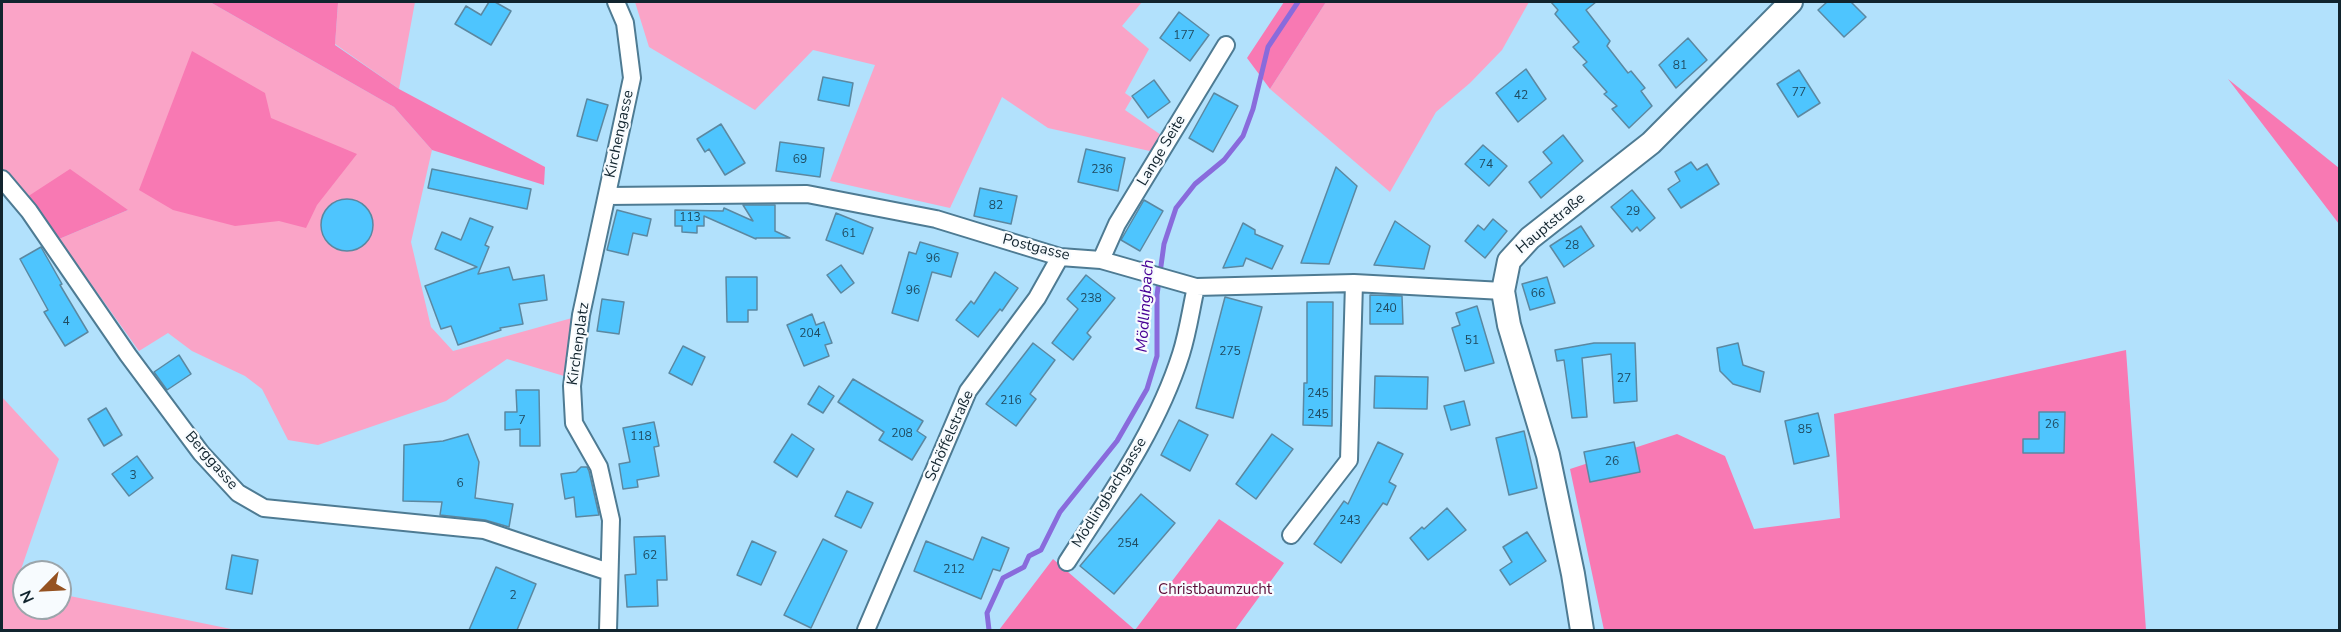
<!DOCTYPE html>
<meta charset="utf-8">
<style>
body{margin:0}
#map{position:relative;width:2341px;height:632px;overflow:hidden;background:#b2e1fc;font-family:"Nunito Sans",sans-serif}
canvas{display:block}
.frame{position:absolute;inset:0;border:3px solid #11242e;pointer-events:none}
.north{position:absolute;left:12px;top:560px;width:60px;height:60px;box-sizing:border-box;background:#f7fbfe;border:2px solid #9ba5ab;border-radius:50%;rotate:246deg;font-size:16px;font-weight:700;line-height:24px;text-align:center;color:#11242e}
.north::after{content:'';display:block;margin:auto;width:21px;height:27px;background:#955221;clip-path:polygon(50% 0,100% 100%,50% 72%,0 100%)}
</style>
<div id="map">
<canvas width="2341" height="632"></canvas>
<div class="frame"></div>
<div class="north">N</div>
</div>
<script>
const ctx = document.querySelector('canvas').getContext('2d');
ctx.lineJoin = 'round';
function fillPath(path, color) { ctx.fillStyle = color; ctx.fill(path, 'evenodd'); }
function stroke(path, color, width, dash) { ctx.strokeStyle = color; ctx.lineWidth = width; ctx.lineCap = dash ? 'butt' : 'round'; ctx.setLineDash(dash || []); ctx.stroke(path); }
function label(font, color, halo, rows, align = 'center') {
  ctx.font = font + ' "Nunito Sans",sans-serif'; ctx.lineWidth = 4.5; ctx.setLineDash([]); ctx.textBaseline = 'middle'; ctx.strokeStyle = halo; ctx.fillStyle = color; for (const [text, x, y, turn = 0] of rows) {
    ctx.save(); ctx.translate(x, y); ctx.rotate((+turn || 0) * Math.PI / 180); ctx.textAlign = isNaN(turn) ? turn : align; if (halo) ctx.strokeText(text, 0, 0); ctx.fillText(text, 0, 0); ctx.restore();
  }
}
fillPath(new Path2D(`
 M2,2h208l184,105 38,43 -21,92 20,85 22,24 119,-33 -8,58 -57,-17 -61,42 -128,44 -30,-5 -26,-51 -17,-13 -53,-25 -24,-18 -29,18 -80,-112 69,-29 -102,-13 -24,-26z
 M335,2h80l-16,87 -64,-45 3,-40z
 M635,2h507l-20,24 27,23 -24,44 7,5 -7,12 39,27 -10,15 -106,-24 -46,-31 -52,111 -120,-27 45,-116 -62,-15 -58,60 -106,-63z
 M1326,2h203l-27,48 -32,33 -34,29 -46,80 -120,-103z
 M2,397l57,62 -43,125 8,2v22h36v-14l176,36h-234z`), '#faa4c7');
fillPath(new Path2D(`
 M210,2h125l3,1 -3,42 64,44 146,78 -1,18 -112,-35 -38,-43z
 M1284,2h42l-56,87 -23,-31z
 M192,51l73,42 6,25 86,36 -40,51 -11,23 -27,-7 -44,5 -62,-16 -34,-20z
 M2228,79l111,89v57v-1z
 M70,169l58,41 -69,29 -32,-42z
 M2126,350l20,280h-542l-34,-161 107,-35 48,22 29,73 86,-11 -6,-104z
 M1219,519l65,44 -49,67h-236l54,-71 82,71z`), '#f879b3');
stroke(new Path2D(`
 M989,630l-2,-17 16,-35 21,-11 5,-11 12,-6 19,-38 57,-71 30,-52 10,-33v-61l7,-51 12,-36 19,-24 29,-24 19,-24 10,-27 15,-62 30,-45`), '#896bdc', 5);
const building = new Path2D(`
 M489,2h6l16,9 -20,34 -36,-21 11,-18 15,9z
 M1551,2h45l-10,8 24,31 -3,5 21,27 3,-2 14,17 -4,3 11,15 -23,22 -17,-19 5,-3 -13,-12 3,-2 -24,-27 4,-3 -14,-15 6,-5 -24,-28 3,-4z
 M1827,2h24l15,15 -22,20 -26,-27z
 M1179,12l30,23 -19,26 -30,-23z
 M1688,38l19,22 -31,28 -17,-23z
 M1526,69l20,30 -28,23 -22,-29z
 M1799,70l21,33 -22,14 -21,-33z
 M823,77l30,6 -4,23 -31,-6z
 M1154,80l16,22 -22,16 -16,-22z
 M1214,93l24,13 -25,46 -24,-14z
 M587,99l21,6 -11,36 -20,-5z
 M721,124l24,39 -20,12 -16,-26 -4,3 -8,-13z
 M1563,135l20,26 -42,37 -12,-16 23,-19 -9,-11z
 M780,142l44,6 -4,29 -44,-6z
 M1483,145l24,21 -18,20 -24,-22z
 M1086,149l39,9 -7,33 -40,-9z
 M1691,162l6,8 10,-6 12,20 -38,24 -13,-19 12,-8 -5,-9z
 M1336,167l21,19 -28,78 -28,-1z
 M432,169l99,20 -4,20 -99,-21z
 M980,188l37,8 -6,28 -37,-8z
 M1632,190l23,28 -15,13 -3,-4 -5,5 -21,-25z
 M321 225a26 26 0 1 1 52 0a26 26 0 1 1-52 0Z
 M1144,200l19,11 -23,40 -19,-11z
 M743,205h32v26l15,7h-34v1l-52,-23v10h-7v7l-15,-1v-6h-7v-16l48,1 1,-3 29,13z
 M617,210l34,9 -4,17 -14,-3 -5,22 -21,-5z
 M836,213l37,15 -10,26 -37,-14z
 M470,218l23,9 -8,18 4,2 -11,27 31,-7 4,13 31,-5 3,25 -28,4 4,20 -23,4 1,2 -43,15 -7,-19 -10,3 -16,-43 52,-19 -42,-18 7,-17 19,8z
 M1493,219l14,12 -22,27 -20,-17 13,-16 6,5z
 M1395,221l35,25 -6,23 -50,-4z
 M1243,223l12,7v4l28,12 -11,23 -26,-11 -3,8 -20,2z
 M1581,226l13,20 -30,21 -14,-21z
 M920,242l38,11 -7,24 -19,-5 -14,49 -26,-8 17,-61 7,2z
 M41,247l21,37 -2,1 28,47 -23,14 -21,-34 4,-2 -28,-51z
 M841,265l13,18 -13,10 -14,-18z
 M995,272l23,16 -16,23 -2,-2 -22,28 -22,-17 15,-19 3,3z
 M1086,275l29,23 -28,35 4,4 -18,23 -21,-17 26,-34 -11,-10z
 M726,277h31v33h-9v12h-21z
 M1547,277l8,26 -25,7 -8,-26z
 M1370,295l32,1 1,28h-33z
 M1225,297l37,10 -29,111 -37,-10z
 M602,299l22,3 -5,32 -22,-3z
 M1307,302h26l-1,124 -29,-1 1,-42h3z
 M1477,306l17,57 -29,8 -13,-43 8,-3 -4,-12z
 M812,314l4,11 8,-3 8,21 -7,2 4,11 -25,10 -17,-41z
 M1033,343l22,17 -25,34 6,5 -20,27 -30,-22z
 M1594,343h41l2,58 -23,2 -3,-49 -29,4 5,59 -15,1 -8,-58 -7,1 -2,-11z
 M1738,343l5,22 21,7 -4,20 -27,-8 -13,-13 -3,-23z
 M683,346l22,11 -13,28 -23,-12z
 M179,355l12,19 -24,16 -13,-18z
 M1375,376l53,1 -1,32 -53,-1z
 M853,379l70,42 -6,10 9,6 -14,23 -33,-20 5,-8 -46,-30z
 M819,386l15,10 -11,17 -15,-9z
 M516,390h23l1,56h-20v-17l-15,1v-18h12z
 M1464,401l6,24 -19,5 -7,-24z
 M106,408l16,27 -18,11 -16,-27z
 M2039,412h26l-1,41h-41v-14h16z
 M1818,413l11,43 -35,8 -9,-43z
 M1179,420l29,15 -18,36 -29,-16z
 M654,422l5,24 -5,1 5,29 -22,4 1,7 -15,2 -4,-25 11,-2 -7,-34z
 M1524,431l13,57 -28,7 -13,-57z
 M468,434l11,28 -4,36 38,6 -4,23 -24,-7 -45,-5 2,-13 -39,-1 1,-56 39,-4z
 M792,434l22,15 -17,28 -23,-15z
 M1272,434l21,15 -37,50 -20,-15z
 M1378,442l25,12 -14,28 7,4 -9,19 -4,-2 -42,60 -27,-19 30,-43 4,3z
 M1634,442l6,30 -50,10 -6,-30z
 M137,456l16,22 -24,18 -17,-22z
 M581,467h6l2,4 10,44 -23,2 -2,-20 -9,2 -4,-25 15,-2z
 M847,491l26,12 -12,25 -26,-12z
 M1141,494l34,29 -61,71 -34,-28z
 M1447,508l19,22 -38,30 -18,-22 12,-11 2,2z
 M1527,532l19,29 -36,24 -10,-15 12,-8 -9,-15z
 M665,536l2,44h-10l1,26 -31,1 -2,-32 11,-1 -2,-37z
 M982,537l27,11 -9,23 -7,-2 -12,30 -67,-28 12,-30 47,19z
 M823,539l24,12 -36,77 -27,-13z
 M752,541l24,11 -15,33 -24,-10z
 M232,555l26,5 -6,34 -26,-5z
 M496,567l40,17 -19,46h-48z`);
fillPath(building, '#4ec5fe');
stroke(building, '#5b88a1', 1.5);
const street = new Path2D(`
 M2,179l27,32 99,144 73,98 37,40 26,15 220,22 125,42
 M607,196l200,-2 129,25 124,38 41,3 95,27 158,-4 149,8
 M1101,260l16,-36 109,-179
 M1291,535l58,-75 5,-177
 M1067,562c43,-67 90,-132 114,-208 7,-22 10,-45 15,-67
 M608,630l3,-110 -12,-53 -25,-44 -2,-37 9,-71 51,-237 -7,-55 -9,-21
 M866,630l102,-239 69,-93 23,-41`);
const secondary = new Path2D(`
 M1582,630l-9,-56 -25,-119 -39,-130 -6,-34 6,-30 21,-23 121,-95 140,-141`);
stroke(street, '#4e7b93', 20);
stroke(secondary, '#4e7b93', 26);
stroke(street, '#fff', 16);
stroke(secondary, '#fff', 22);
label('12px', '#204c62', null, [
 ["177",1184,36],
 ["81",1680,66],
 ["77",1799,93],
 ["42",1521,96],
 ["69",800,160],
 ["74",1486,165],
 ["236",1102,170],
 ["82",996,206],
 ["29",1633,212],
 ["113",690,218],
 ["61",849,234],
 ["28",1572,246],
 ["96",933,259],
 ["96",913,291],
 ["66",1538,294],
 ["238",1091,299],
 ["240",1386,309],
 ["4",66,322],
 ["204",810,334],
 ["51",1472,341],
 ["275",1230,352],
 ["27",1624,379],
 ["245",1318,394],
 ["216",1011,401],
 ["245",1318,415],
 ["7",522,421],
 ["26",2052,425],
 ["85",1805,430],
 ["208",902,434],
 ["118",641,437],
 ["26",1612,462],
 ["3",133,476],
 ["6",460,484],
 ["243",1350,521],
 ["254",1128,544],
 ["62",650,556],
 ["212",954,570],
 ["2",513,596]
]);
label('15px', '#11242e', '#f7fbfe', [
 ["Kirchengasse",620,134,-78],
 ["Lange Seite",1162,151,-59],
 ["Hauptstraße",1551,224,-40],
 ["Postgasse",1036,248,14],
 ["Kirchenplatz",579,344,-82],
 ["Schöffelstraße",950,436,-66],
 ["Berggasse",211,461,49],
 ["Mödlingbachgasse",1110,493,-58]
]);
label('15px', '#5b0c37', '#f7fbfe', [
 ["Christbaumzucht",1215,590]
]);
label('italic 16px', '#470095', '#f7fbfe', [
 ["Mödlingbach",1146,306,-86]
]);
</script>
